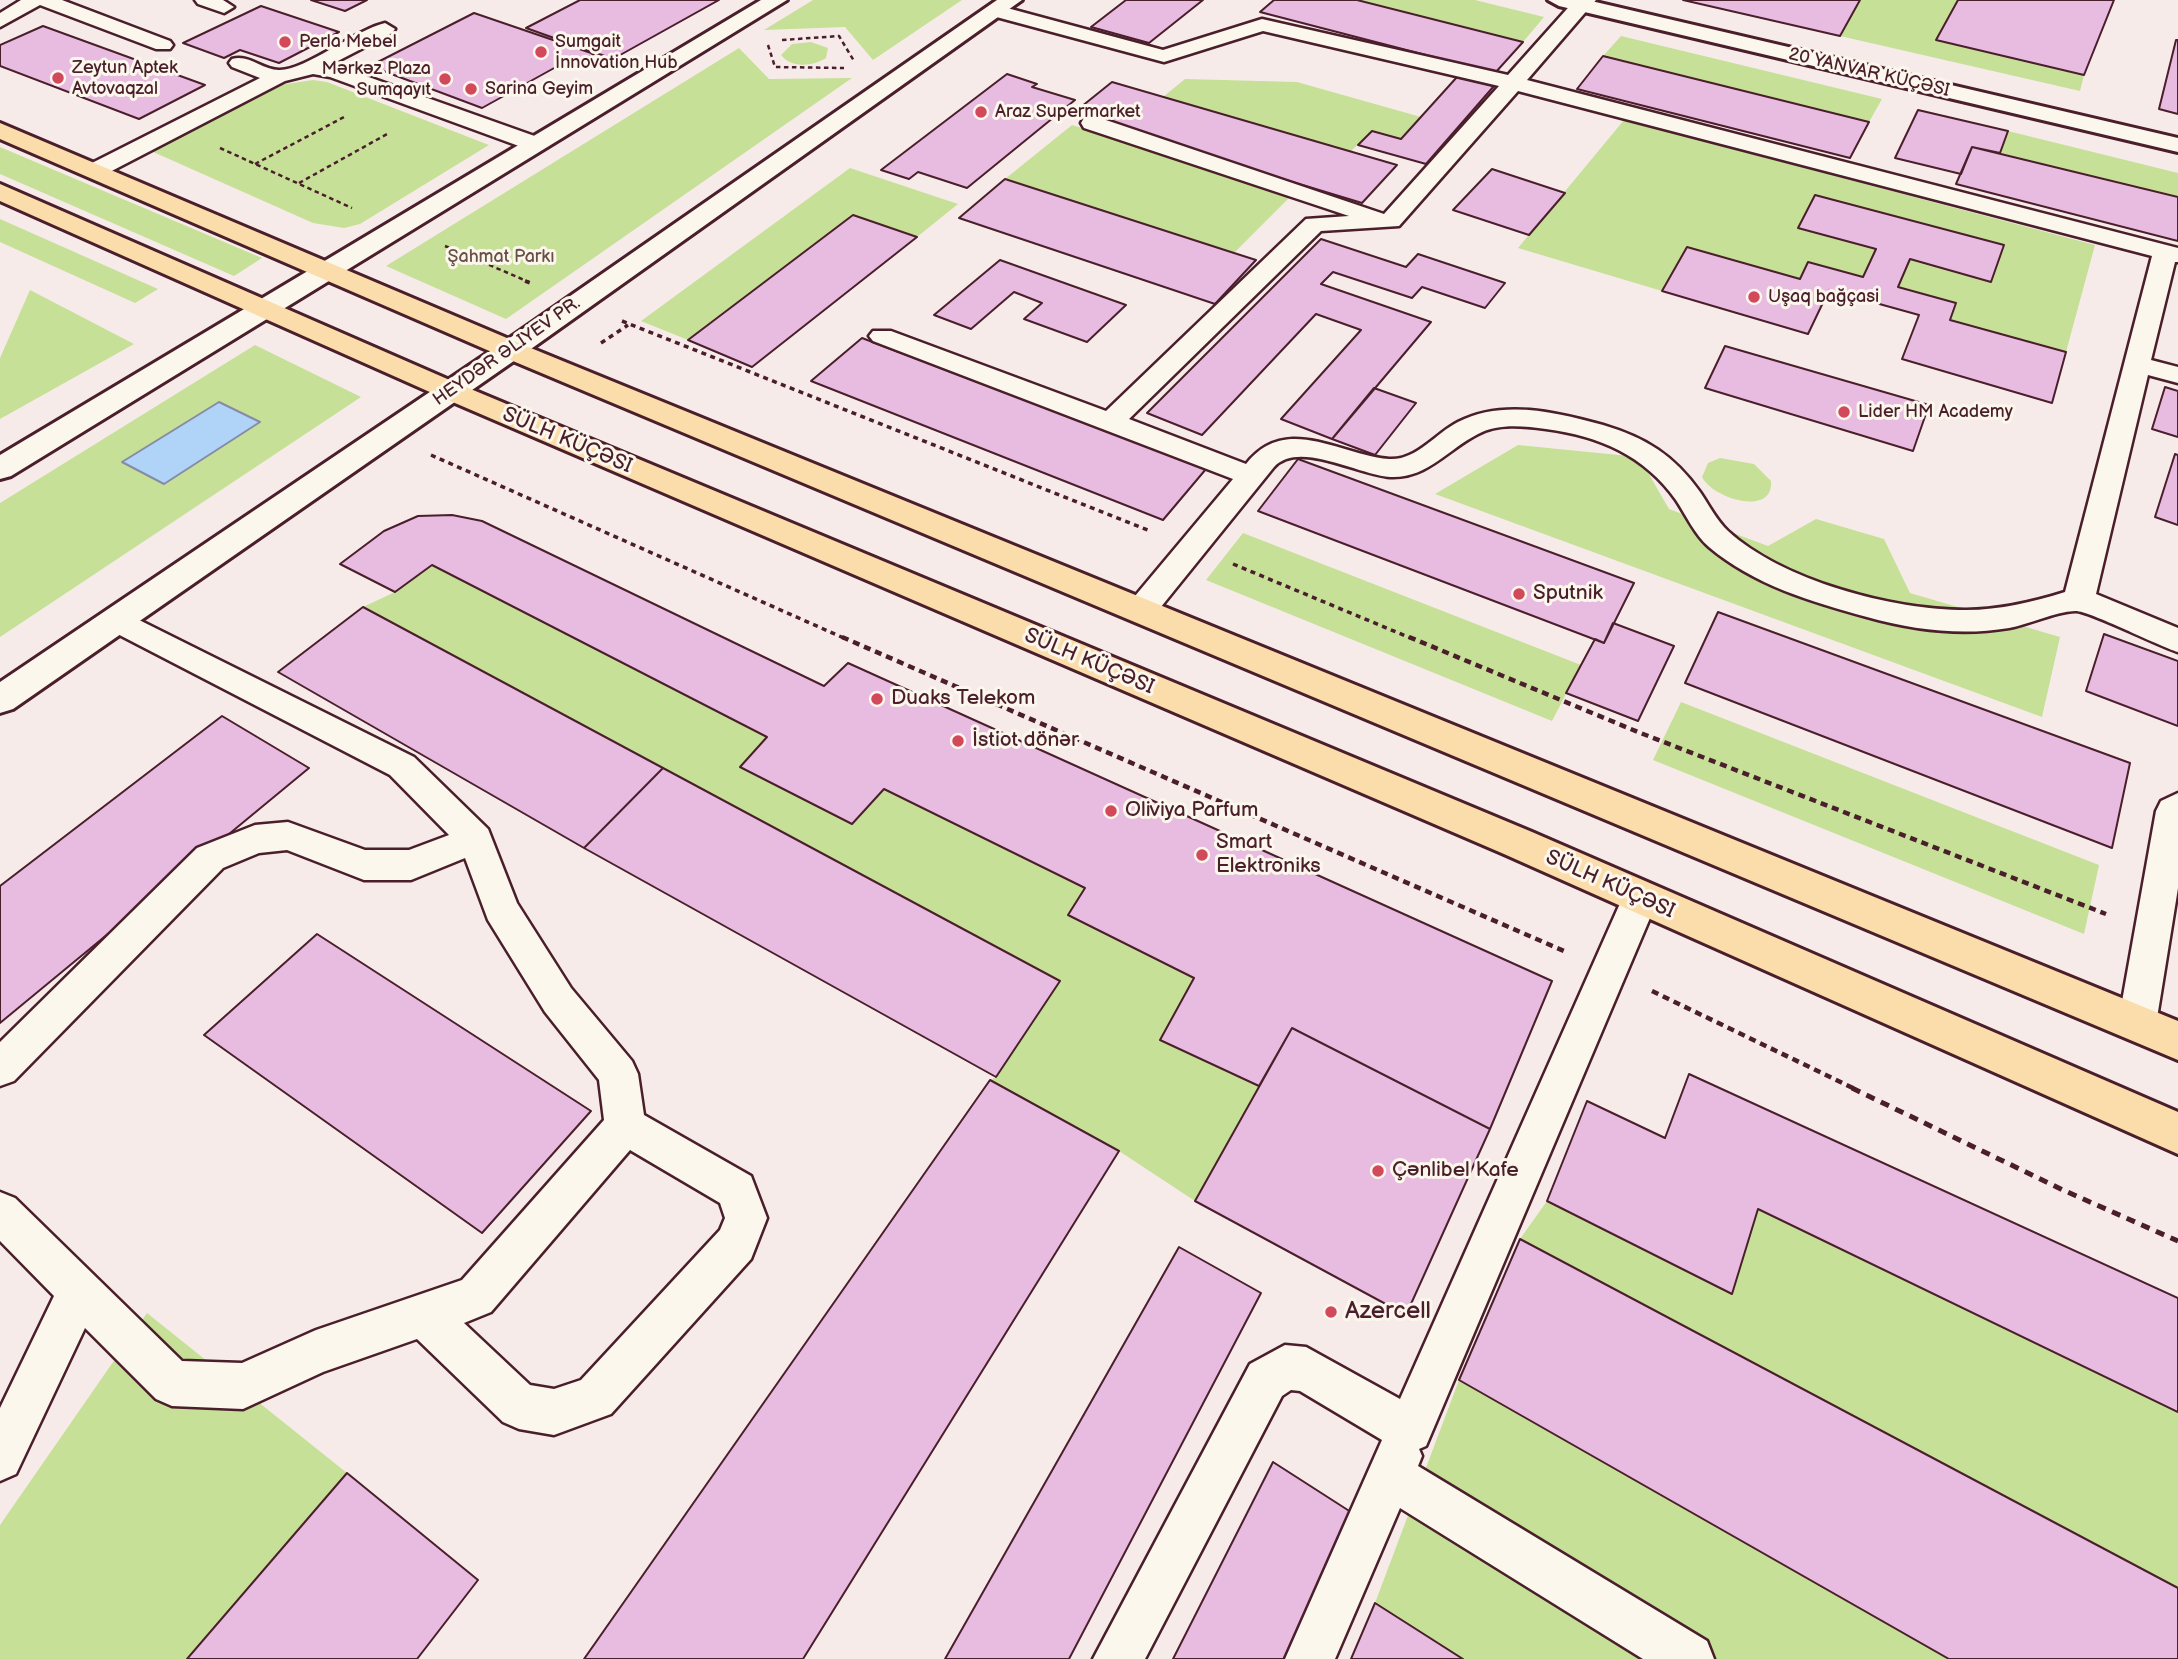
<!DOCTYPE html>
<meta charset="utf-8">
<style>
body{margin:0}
canvas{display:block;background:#f7ebea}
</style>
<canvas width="2178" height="1659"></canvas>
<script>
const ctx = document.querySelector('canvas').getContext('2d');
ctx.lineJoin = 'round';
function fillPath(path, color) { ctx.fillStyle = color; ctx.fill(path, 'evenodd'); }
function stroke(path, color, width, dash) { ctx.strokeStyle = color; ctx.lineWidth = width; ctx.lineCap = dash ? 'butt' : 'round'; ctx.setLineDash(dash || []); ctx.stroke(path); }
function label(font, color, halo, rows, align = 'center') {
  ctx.font = font + ' "Balsamiq Sans",sans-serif'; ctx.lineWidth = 6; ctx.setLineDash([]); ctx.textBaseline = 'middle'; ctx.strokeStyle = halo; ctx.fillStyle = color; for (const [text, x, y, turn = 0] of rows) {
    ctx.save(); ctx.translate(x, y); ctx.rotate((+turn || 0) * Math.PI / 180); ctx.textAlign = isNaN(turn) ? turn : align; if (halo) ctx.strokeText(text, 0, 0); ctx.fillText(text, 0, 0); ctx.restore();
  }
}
fillPath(new Path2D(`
 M813,0h149l-89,60 -28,-33 -81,3z
 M1357,0h118l69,17 -21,25z
 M1860,0h98l-22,40 148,35 -4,16 -240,-55z
 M1621,36l261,63 -13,23 -266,-66z
 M811,42l17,6 -2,10c-13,8 -34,11 -45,-3l11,-11z
 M739,48l30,31 83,-1 -346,241 -120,-53z
 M1185,79l112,3 124,35 -20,22 -29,-8 -22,21 -187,-55z
 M313,80l14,2 162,63 -129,79 -16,4 -31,-5 -162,-72 129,-66z
 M1624,120l471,125 -29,107 -116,-32 6,-17 -58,-16 12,-28 81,22 13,-36 -189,-50 -17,33 78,21 -13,28 -55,-15 -8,17 -112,-32 -26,44 -144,-43z
 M1072,125l223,67 -61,61 -229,-74z
 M2008,131l170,42v24l-178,-44z
 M0,147l262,111 -28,18 -234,-102z
 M850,168l108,36 -41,33 -64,-22 -165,125 -47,-19z
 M0,219l158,70 -23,14 -135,-61z
 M30,290l104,54 -134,75v-61z
 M255,345l106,52 -361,240v-134z
 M1518,445l121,12 30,52 99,37 48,-27 68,20 26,54 150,44 -18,80 -607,-223z
 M1720,458l34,6 17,17c3,36 -58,18 -69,-4l6,-14z
 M1243,533l338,132 -29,56 -346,-141z
 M432,565l335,172 -27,30 111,57 33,-35 201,99 -17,27 126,63 -33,62 98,46 -64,115 -76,-50 -129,-71 6,-3 63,-96 -696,-374 32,-15z
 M1681,702l418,163 -15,69 -431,-174z
 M1547,1201l184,93 27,-85 420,203v176l-658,-349z
 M147,1313l200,160 -160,186h-187v-134z
 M1459,1380l490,279h-486l-88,-56z`), '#c6e097');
const water = new Path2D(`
 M219,402l41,20 -96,62 -42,-22z`);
fillPath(water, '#afd4f8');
stroke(water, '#878ca6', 2);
const building = new Path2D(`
 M311,0h56l-22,11z
 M580,0h139l-106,59 -87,-31z
 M1126,0h77l-54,43 -58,-16z
 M1274,0h83l166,42 -28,31 -235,-61z
 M1683,0h177l-20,36z
 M1958,0h156l-30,75 -148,-35z
 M261,6l78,26 -60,31 -39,-13 -16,8 -41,-15z
 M474,13l120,41 -19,11 -10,-3 -83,46 -112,-42z
 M43,26l162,59 -66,34 -139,-53v-21z
 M2176,40h2v74l-19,-5z
 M1603,56l266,66 -19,36 -273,-69z
 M1007,74l30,10 -5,3 43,13 -108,88 -49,-16 -9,7 -28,-9z
 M1457,77l37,9 -68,78 -68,-19 14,-14 29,8z
 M1112,82l285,83 -35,38 -291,-88z
 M1918,110l90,21 -8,22 -28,-6 -11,27 -66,-16z
 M1972,147l206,50v44l-222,-57z
 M1492,169l73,24 -36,42 -76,-25z
 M1005,179l229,74 22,7 -41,44 -256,-86z
 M1815,195l189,50 -13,37 -81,-23 -12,28 58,16 -6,17 116,32 -14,51 -150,-44 17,-44 -90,-25 -21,44 -146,-43 25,-44 113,32 8,-17 55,15 13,-28 -78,-21z
 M853,215l64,22 -165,130 -64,-27z
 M1321,239l85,28 12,-13 87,29 -20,25 -63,-21 -10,11 -79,-26 -12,12 110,38 -99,117 -51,-20 80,-89 -45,-16 -114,121 -55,-22z
 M1000,260l126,45 -39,37 -63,-23 18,-16 -28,-11 -43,37 -37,-14z
 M862,338l344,131 -43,51 -352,-139z
 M1725,346l204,59 -16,46 -208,-63z
 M2165,387l13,4v46l-26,-8z
 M1374,388l42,15 -41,52 -43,-16z
 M2175,454l3,1v70l-23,-8z
 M1298,459l336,124 -30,60 -346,-132z
 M452,515l30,6 342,165 24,-23 704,318 -62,148 -198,-101 -33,58 -99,-46 34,-62 -126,-63 17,-27 -201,-99 -32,35 -112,-57 27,-30 -335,-172 -37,27 -55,-28 44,-33 34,-15z
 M363,607l300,161 -79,80 -306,-176z
 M1718,612l412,151 -18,85 -427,-165z
 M1613,623l61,23 -36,75 -72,-28 29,-54 9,4z
 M2104,634l74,27v65l-92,-35z
 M222,716l87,52 -309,255v-137z
 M663,768l397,213 -64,96 -412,-229z
 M317,934l274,177 -109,122 -278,-198z
 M1292,1028l198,101 -84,186 -211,-114z
 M1689,1074l489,224v114l-420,-203 -26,85 -185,-93 40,-100 78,37z
 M990,1080l129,71 -316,508h-219z
 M1520,1239l658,349v71h-229l-490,-279z
 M1179,1247l82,46 -192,366h-124z
 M1273,1462l81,52 -67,145h-114z
 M347,1473l131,107 -61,79h-230z
 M1375,1603l88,56h-112z`);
fillPath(building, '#e8bbe0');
stroke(building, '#4a1f2b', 2);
const service = new Path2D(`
 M21,0h41l108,41 3,4 -3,4h-14l-116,-44 -40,22v-14z
 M195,0h28l11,7 -10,6 -26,-9z
 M1575,0h21l-69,80 651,168v14h-3l-24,98 27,7v16l-30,-8 -52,219 82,34v24c-20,-6 -90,-42 -103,-41 -21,1 -45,13 -66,17 -47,8 -96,2 -142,-11 -55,-15 -113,-32 -158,-70 -14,-12 -23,-32 -33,-47 -32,-45 -77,-64 -130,-71 -22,-3 -48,-6 -68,5 -30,15 -51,45 -88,43 -32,-2 -91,-37 -116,-10l-122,151 -11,3 -11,-3 -4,-8 4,-8 103,-123 -360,-138 -4,-5 4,-5h18l215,80 200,-192 43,-3 -265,-88 -3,-5 3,-5h16l284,96 115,-128 -236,-55 -99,31 -175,-47 -3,-4 3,-4 7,-2 167,45 99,-31 246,56zM1518,91l634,165 -87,336c-32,10 -65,18 -99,18 -73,0 -183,-29 -238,-79 -11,-10 -19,-26 -28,-39 -26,-37 -54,-54 -97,-67 -46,-13 -101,-26 -145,-3 -22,11 -42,39 -69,37 -50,-4 -103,-46 -143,5l-117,-45 192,-188 78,-5z
 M385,23l10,6 -3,4 -60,31 211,75 3,5 -3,5h-16l-197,-72 -17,-3 -28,7 -183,95 -8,2 -11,-7 3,-5 174,-88 -28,-11 -3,-4 3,-4c17,-5 30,11 47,11 25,1 76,-40 106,-47z
 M117,609l297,148 74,72 29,74 54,85 61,73 6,13 6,41 107,61 16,42 -16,41 -140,155 -57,21 -35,-6 -16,-7 -86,-83 -94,33 -80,37 -71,-3 -16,-7 -71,-71 -69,146 -16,7v-73l54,-112 -54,-55v-49l15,6 167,163 60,2 74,-33 146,-50 142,-160 -5,-40 -54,-68 -57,-92 -23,-62 -54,22h-47l-77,-30 -28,3 -36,15 -209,213 -14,5v-44l197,-194 58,-23 33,-3 77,28h44l40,-15 -59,-60 -284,-147 -5,-8 5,-8zM630,1150l90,53 5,15 -5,12 -139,150 -27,9 -24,-4 -66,-62 27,-11z
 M2178,793v95l-22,136 -5,12 -14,5 -14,-5 -5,-12 38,-213 5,-10z
 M1640,884l13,4 5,11 -232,547 -7,3 3,7 -4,10 289,175 7,18h-71l-243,-151 -65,151h-50l97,-219 -82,-49 -9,-1 -9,6 -137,263h-52l157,-295 35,-19 21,2 94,52 222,-500 5,-11z`);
const tertiary = new Path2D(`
 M1548,0h39l591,138v14l-619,-146z`);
const secondary = new Path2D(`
 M761,0h26l-776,476 -11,3v-24z
 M997,0h25l-501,356 -508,353 -13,4v-31l501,-338z`);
const trunk = new Path2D(`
 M0,123l521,221 1657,677v39l-1677,-704 -501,-217z
 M0,184l461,201 1071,447 646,280v42l-674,-300 -1063,-457 -441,-196z`);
stroke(service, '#4a1f2b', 5);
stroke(tertiary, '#4a1f2b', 6);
stroke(secondary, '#4a1f2b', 6);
stroke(trunk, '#4a1f2b', 6);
stroke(new Path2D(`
 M782,40l57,-4 15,25
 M768,45l7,22 69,1
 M220,148l132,60
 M255,164l91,-48
 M299,183l90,-50
 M445,246l84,36`), '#4a1f2b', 2.5, [4.5, 3.5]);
stroke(new Path2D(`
 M525,281l8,3
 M622,321l528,210
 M601,343l27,-18
 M431,455l415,184
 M1233,564l180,75`), '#4a1f2b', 3.5, [5, 4.5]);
stroke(new Path2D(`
 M842,637l722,314
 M1409,637l229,95 468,182
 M1652,991l203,98`), '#4a1f2b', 4.5, [7, 5]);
stroke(new Path2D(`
 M1852,1088l211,102 115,51`), '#4a1f2b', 5, [9, 7]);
fillPath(service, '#fbf7ec');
fillPath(tertiary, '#fbf7ec');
fillPath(secondary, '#fbf7ec');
fillPath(trunk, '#fbddab');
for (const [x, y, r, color] of [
 [285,42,7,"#d1495b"],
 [541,52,7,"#d1495b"],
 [58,78,7,"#d1495b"],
 [445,79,7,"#d1495b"],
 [471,89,7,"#d1495b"],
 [981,112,7,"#d1495b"],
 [1754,297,7,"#d1495b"],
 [1844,412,7,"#d1495b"],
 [1519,594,7,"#d1495b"],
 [877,699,7,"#d1495b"],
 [958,741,7,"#d1495b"],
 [1111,811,7,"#d1495b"],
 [1202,855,7,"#d1495b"],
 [1378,1171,7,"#d1495b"],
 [1331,1312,7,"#d1495b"]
]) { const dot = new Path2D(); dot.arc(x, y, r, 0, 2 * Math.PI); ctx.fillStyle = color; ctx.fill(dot); stroke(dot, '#fbf7ec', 2.5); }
label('18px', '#4a1f2b', '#fbf7ec', [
 ["Perla Mebel",299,42],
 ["Sumgait",555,42],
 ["İnnovation Hub",555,63],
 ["Zeytun Aptek",72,68],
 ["Avtovaqzal",72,89],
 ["Mərkəz Plaza",431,69,"right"],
 ["Sumqayıt",431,90,"right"],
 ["Sarina Geyim",485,89],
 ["Araz Supermarket",995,112],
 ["Uşaq bağçasi",1768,297],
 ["Lider HM Academy",1858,412]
], 'left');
label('18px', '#4a1f2b', '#fbf7ec', [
 ["20 YANVAR KÜÇƏSI",1869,73,13],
 ["HEYDƏR ƏLIYEV PR.",507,352,-35]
]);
label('18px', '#694f46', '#fbf7ec', [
 ["Şahmat Parkı",501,257]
]);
label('21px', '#4a1f2b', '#fbf7ec', [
 ["SÜLH KÜÇƏSI",567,441,23],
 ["SÜLH KÜÇƏSI",1089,662,23],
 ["SÜLH KÜÇƏSI",1610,885,24]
]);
label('21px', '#4a1f2b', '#fbf7ec', [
 ["Sputnik",1533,594],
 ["Duaks Telekom",891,699],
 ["İstiot dönәr",972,741],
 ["Oliviya Parfum",1125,811],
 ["Smart",1216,843],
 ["Elektroniks",1216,867],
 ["Çənlibel Kafe",1392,1171]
], 'left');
label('24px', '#4a1f2b', '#fbf7ec', [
 ["Azercell",1345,1312]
], 'left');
</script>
